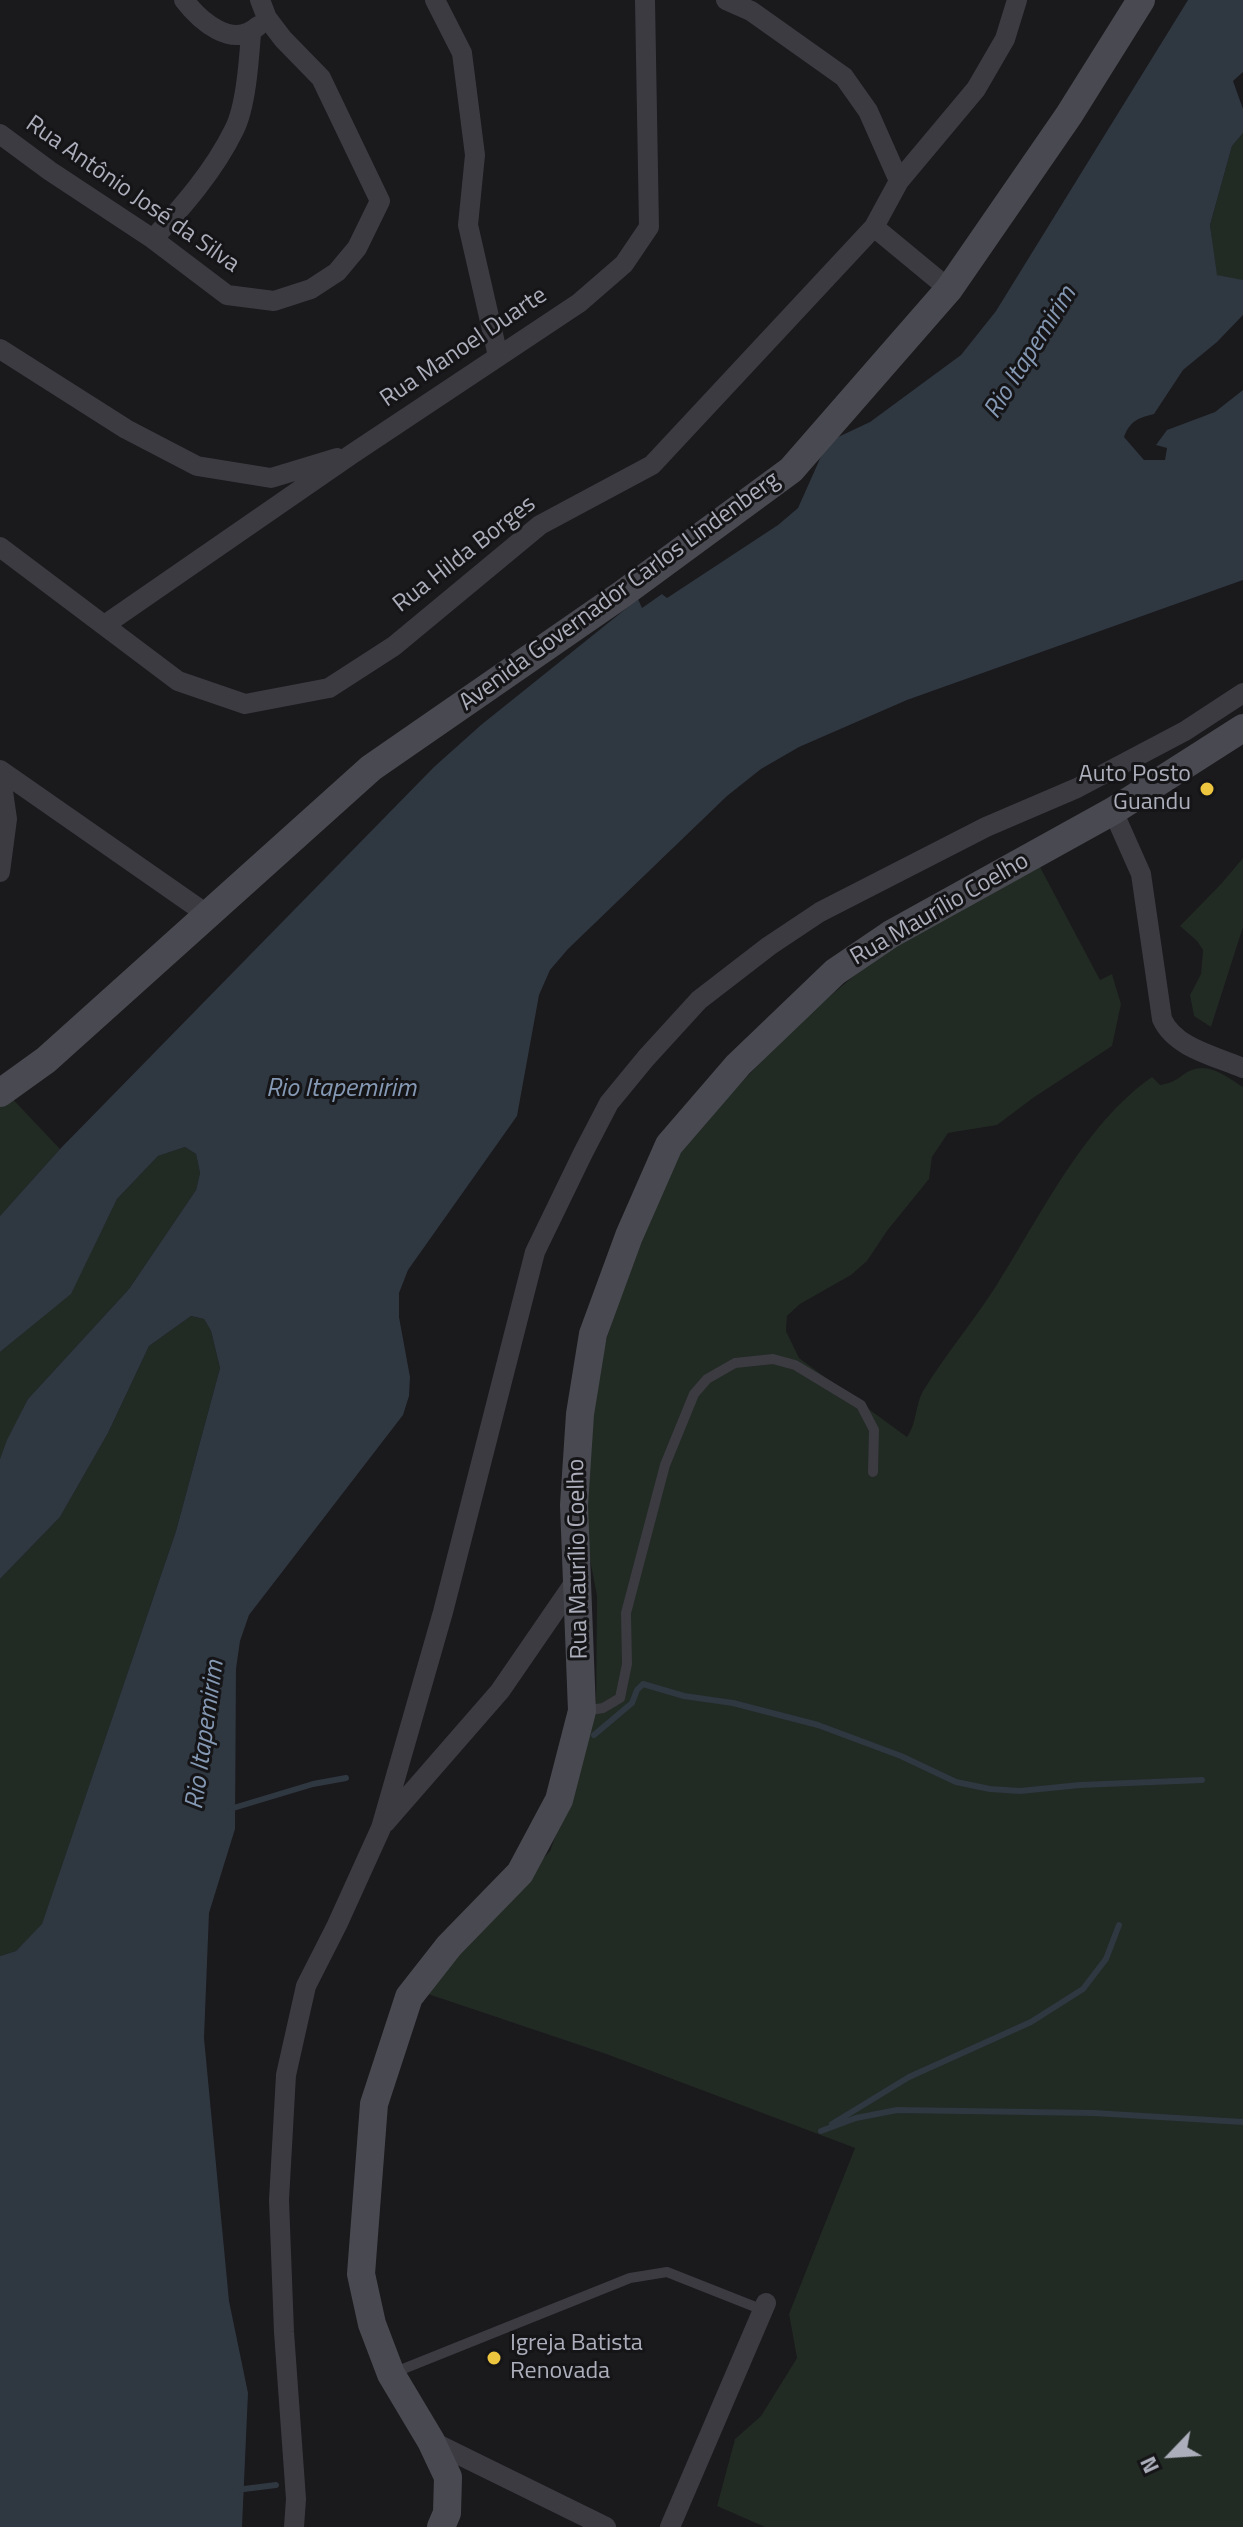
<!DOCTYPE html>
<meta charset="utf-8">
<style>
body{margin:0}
#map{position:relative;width:1243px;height:2527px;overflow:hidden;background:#1a191c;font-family:"Titillium Web",sans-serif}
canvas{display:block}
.north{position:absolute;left:1131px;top:2415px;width:80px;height:80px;-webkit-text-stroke:6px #151417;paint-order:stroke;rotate:245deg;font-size:22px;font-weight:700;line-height:32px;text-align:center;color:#acafbb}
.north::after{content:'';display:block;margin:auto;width:28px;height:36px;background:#acafbb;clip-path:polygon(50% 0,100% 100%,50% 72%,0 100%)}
</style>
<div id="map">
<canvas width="1243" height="2527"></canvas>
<div class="north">N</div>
</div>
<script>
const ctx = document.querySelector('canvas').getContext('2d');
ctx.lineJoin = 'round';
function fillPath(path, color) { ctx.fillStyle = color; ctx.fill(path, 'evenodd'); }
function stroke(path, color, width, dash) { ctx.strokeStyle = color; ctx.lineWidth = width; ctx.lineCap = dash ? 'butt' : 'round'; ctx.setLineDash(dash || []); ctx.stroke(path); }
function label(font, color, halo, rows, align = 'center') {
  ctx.font = font + ' "Titillium Web",sans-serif'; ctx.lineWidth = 6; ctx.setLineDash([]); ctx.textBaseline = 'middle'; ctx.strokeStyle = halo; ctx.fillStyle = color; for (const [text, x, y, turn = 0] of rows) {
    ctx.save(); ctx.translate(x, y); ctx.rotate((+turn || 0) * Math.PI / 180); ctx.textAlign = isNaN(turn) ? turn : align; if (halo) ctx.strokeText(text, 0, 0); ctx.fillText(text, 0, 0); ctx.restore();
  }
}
fillPath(new Path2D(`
 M1243,133v147l-2,1 -25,-6 -6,-50 22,-79z
 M1243,858v69l-32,100 -17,-11 -4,-21 11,-21 2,-24 -6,-9 -17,-15 41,-42z
 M1040,867l60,113 12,-6 9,30 -9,42 -79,52 -36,27 -49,8 -16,24 -3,22 -42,52 -20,30 -16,14 -51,29 -13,12 -1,15 13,27 108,79c10,-14 8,-32 16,-46 22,-36 50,-69 73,-105 44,-69 88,-162 156,-209l8,8c20,-3 22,-13 35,-16 17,-5 35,10 48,18v1440h-478l-48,-21 18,-67 26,-23 36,-58 -8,-44 66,-166 -246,-93 -184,-62 28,-37 97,-105 33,-90 13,-57 1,-108 -9,-47 -3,-47 3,-53 16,-102 28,-91 54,-115 110,-116 72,-61 46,-29z
 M7,1093l53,56 -60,67v-117z
 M185,1147l11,7 4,19 -4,17 -67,99 -101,110 -28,60v-107l70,-58 47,-95 41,-43z
 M191,1316l13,3 7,12 9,37 -44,163 -134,394 -26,26 -16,5v-377l60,-62 48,-84 41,-87z`), '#212a23');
fillPath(new Path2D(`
 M1188,0h55v72l-10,9 10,28v24l-11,13 -22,79 7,50 26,5v35l-26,27 -34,28 -29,44c-16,4 -24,7 -30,23l20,23h21l2,-12 -11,-3 11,-15 48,-18 28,-22v190l-336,120 -108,47 -38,22 -34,27 -159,153 -18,21 -11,25 -22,121 -109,154 -9,23v24l11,60 -1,19 -6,19 -154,200 -9,26 -4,28 -1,160 -26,84 -5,125 25,263 19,92 -6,134h-242v-571l16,-5 26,-27 134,-393 44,-163 -9,-37 -7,-12 -13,-3 -42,30 -41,87 -48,84 -60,62v-120l7,-19 21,-41 101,-110 67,-99 4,-17 -4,-19 -11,-7 -27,9 -41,43 -46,95 -71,58v-136l60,-67 374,-382 47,-42 157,-126 4,9 20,-14 5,4 111,-73 20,-17 25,-56 13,-14 34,-16 91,-67 35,-44z`), '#2f3740');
stroke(new Path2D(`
 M594,1735l38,-32 5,-13 6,-6 41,12 49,7 85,22 83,31 55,26 34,7 30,2 60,-6 122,-5
 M230,1809l83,-25 33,-6
 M832,2124l77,-47 122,-55 52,-33 23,-30 13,-34
 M821,2131l35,-13 41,-8 197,3 149,9
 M236,2490l40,-5`), '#2f3740', 6);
stroke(new Path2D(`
 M584,1711l19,-3 17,-10 7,-34 -1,-51 39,-148 29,-71 13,-15 28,-16 38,-4 22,6 66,40 13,25 -1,42
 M393,2373l237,-95 37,-6 96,38`), '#3b3b41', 10);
stroke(new Path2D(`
 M184,0c16,21 49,50 74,26
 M435,0l27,53 13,102 -7,70 30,131
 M726,0l25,11 93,66 24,34 31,70
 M0,134l50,37 103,68 74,56 47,6 37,-12 26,-17 20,-24 23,-47 -59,-123 -38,-39 -16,-21 -7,-18
 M874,227l75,62
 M153,239c30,-33 61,-68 81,-109 12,-23 15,-70 17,-97
 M0,349l126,80 71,37 74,12 66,-20
 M0,547l178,134 67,23 84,-16 65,-42 146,-121 112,-60 222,-238 25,-46 77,-92 29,-50 12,-39
 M106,624l246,-170 227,-151 45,-39 25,-37 -4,-227
 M0,770l208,145
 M1113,811l28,63 21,145c13,29 53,37 81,49
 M0,872l7,-53 -7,-48
 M385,1823l115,-132 77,-112
 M431,2441l175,86
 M294,2527l2,-28 -12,-167 -5,-132 7,-125 20,-89 31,-61 44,-97 62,-216 92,-360 48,-99 26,-50 37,-45 53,-58 70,-54 51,-34 166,-85 91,-39 108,-57 58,-38
 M670,2527l96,-224`), '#3b3b41', 20);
stroke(new Path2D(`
 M0,1093l46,-33 325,-292 250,-173 170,-125 158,-181 120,-174 72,-115
 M441,2527l6,-14 1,-36 -17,-36 -40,-67 -19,-50 -11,-50 13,-170 35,-107 40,-51 71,-73 39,-73 23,-89 -8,-206 6,-91 13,-80 36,-98 40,-91 69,-80 97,-93 56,-38 222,-123 130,-83`), '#494a51', 28);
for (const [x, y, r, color] of [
 [1207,789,8,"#eec53f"],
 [494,2358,8,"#eec53f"]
]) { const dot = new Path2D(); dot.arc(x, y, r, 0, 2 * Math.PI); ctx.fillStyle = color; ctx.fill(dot); stroke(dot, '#151417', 3); }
label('24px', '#acafbb', '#151417', [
 ["Rua Antônio José da Silva",132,195,35],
 ["Rua Manoel Duarte",464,348,-34],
 ["Rua Hilda Borges",465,555,-38],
 ["Avenida Governador Carlos Lindenberg",620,592,-36],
 ["Rua Maurílio Coelho",940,910,-30],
 ["Rua Maurílio Coelho",579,1559,-91]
]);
label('24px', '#acafbb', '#151417', [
 ["Auto Posto",1191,775],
 ["Guandu",1191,803],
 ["Igreja Batista",510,2344,"left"],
 ["Renovada",510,2372,"left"]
], 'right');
label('italic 26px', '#8599b4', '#151417', [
 ["Rio Itapemirim",1031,353,-58],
 ["Rio Itapemirim",341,1090],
 ["Rio Itapemirim",206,1735,-82]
]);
</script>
